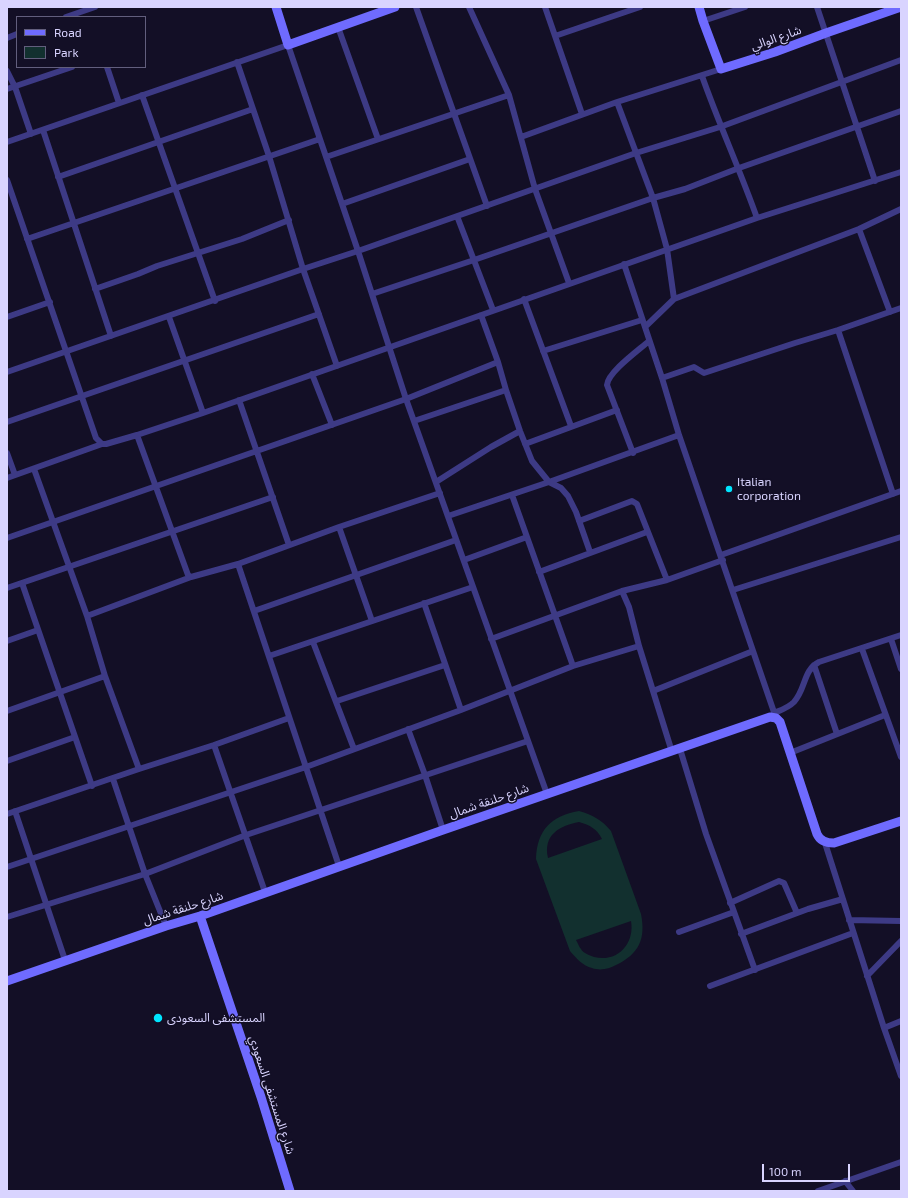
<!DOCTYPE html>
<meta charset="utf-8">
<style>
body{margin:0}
#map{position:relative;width:908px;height:1198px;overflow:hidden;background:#130f26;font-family:"Exo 2",sans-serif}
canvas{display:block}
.frame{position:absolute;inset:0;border:8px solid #d9d4ff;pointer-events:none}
.legend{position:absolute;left:16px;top:16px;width:130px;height:52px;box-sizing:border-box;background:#130f26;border:1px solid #625e7d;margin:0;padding:5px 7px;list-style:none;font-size:12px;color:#d9d4ff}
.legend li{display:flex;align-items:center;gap:8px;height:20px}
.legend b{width:20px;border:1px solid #625e7d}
.scale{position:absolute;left:762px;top:1164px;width:88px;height:18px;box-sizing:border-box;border:2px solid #d9d4ff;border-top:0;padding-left:5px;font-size:12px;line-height:14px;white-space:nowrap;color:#d9d4ff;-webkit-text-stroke:3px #130f26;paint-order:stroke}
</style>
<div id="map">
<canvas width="908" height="1198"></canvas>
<div class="frame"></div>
<ul class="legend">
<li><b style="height:5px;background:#6f6bff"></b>Road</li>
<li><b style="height:11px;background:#12302f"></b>Park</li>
</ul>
<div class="scale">100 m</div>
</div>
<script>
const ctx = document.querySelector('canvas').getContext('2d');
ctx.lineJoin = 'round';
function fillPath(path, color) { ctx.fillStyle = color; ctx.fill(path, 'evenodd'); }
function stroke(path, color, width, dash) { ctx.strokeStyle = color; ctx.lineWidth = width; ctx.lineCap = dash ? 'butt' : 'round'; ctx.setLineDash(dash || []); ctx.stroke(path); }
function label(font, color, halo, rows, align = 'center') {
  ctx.font = font + ' "Exo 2","Noto Sans Arabic",sans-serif'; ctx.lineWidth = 3; ctx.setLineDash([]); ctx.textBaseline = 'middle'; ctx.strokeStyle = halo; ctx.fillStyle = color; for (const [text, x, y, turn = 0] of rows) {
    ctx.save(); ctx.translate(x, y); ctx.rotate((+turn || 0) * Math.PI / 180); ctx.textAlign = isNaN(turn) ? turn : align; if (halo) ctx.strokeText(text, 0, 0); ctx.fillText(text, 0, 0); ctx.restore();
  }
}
fillPath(new Path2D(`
 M579,811c14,4 23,9 32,20l30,83c5,25 -2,40 -25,51 -7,4 -16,6 -24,3 -9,-2 -16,-10 -22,-17l-34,-92c1,-29 15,-43 43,-48zM579,822c11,3 18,7 23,17l-54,19c-5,-23 11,-32 31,-36zM631,921c4,23 -14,42 -37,36 -5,-2 -11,-4 -13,-8 -2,-2 -3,-6 -5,-9z`), '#12302f');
stroke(new Path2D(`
 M416,7l71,199
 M469,7l40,88 26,94 34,94
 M545,7l37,107
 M817,7l58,174
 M66,17l29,-10
 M703,21l42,-14
 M338,27l40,112
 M555,36l85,-29
 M7,38l10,-4
 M237,62l32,94 34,113 34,97
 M107,67l12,36
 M7,71l8,16 16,47
 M702,76c17,48 38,94 55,142
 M7,89l65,-22
 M142,95l73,206
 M617,102l36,96 14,51 7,50
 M43,130l68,206
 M521,137l96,-35 104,-33
 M7,142l281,-97 70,206 48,148 141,395
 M326,157l183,-62
 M58,177l195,-68
 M7,180l89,258 6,6h4l31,-9 51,140 3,2 47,-13 101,302
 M342,204l128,-45
 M457,216l36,94
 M859,229l31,83
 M27,239l293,-100
 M624,264l38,114 17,57 97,283
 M95,289l43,-15 19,-8 85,-27 47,-19
 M372,294l102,-34 179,-62 32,-9 54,-21 162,-57
 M524,299l47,127
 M481,315l17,47 8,28 14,41 12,30 17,21 12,6 7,8 8,16 14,40
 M7,317l43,-15
 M169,317l34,96
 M645,327l29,-28 185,-70 42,-20
 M838,330l55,164
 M543,351l99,-31
 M7,372l296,-103 55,-18 278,-98 84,-26 181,-67
 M312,374l20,51
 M662,378l32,-11 10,6 91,-30 43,-13 63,-22
 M239,400l50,145
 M414,421l92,-31
 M7,422l312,-108
 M137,435l66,-22 554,-195 144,-46
 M525,444l92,-34
 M7,453l8,22
 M633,453l-26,-68c1,-13 32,-35 42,-44
 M34,469l53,147 18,60 34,93
 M7,478l95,-34
 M436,482l55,-35 29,-16
 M512,495l61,171
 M448,516l101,-34 130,-47
 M579,521l53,-20 5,3 30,76
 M339,527l33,94
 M7,538l399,-139 92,-37
 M721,555l180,-64
 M464,560l63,-23
 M238,564l101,-37 101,-34
 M539,572l108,-40
 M22,583l70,203
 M7,588l266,-91
 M733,590l168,-53
 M622,591l7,16 10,39 33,106
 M424,603l37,107
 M254,611l202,-71
 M87,616l104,-39
 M491,639l131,-48 45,-11 56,-20
 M891,639l10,30
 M7,641l31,-11
 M313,642l41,107
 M862,649l39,108
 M269,656l204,-69
 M814,665l23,69
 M653,691l100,-40
 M337,701l108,-36
 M7,711l98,-35
 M774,713c7,-3 14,-5 20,-11 12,-13 9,-32 25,-40l82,-27
 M408,729l17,46 18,55
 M214,745l51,147
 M680,749l26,85 49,136
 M790,753l95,-38
 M7,761l68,-24
 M113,779l32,95 21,52
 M15,811l50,149
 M7,814l132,-45 75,-24 75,-27
 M825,843l59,185 17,48
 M7,867l299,-100 155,-57 112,-44 66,-20
 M730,903l49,-22 5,2 13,30
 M7,917l138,-43 101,-39 282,-94
 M849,920l52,1
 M679,932l55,-20
 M741,934l67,-25 35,-10
 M867,976l34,-35
 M710,986l143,-53
 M884,1028l17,-7
 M845,1181l8,10
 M818,1191l83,-29`), '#3d3a85', 6);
stroke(new Path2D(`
 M276,7l12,38 107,-38
 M699,7l4,14 18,48 54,-17 51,-19 75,-26
 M200,916l61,181 29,94
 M7,981l159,-55 34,-10 243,-86 327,-113 6,1 4,4 37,112c3,7 9,9 17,9l67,-22`), '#6f6bff', 9);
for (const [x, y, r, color] of [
 [729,489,4,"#00e5ff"],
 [158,1018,5,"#00e5ff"]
]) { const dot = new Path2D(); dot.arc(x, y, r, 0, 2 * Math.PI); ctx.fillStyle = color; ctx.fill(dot); stroke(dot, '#130f26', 1.5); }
label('12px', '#d9d4ff', '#130f26', [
 ["شارع الوالي",776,38,-19],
 ["شارع حلنقة شمال",489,801,-19],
 ["شارع حلنقة شمال",183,908,-18],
 ["شارع المستشفى السعودي",272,1095,72]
]);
label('12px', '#d9d4ff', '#130f26', [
 ["Italian",737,482],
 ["corporation",737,496],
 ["المستشفى السعودى",167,1018]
], 'left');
</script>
